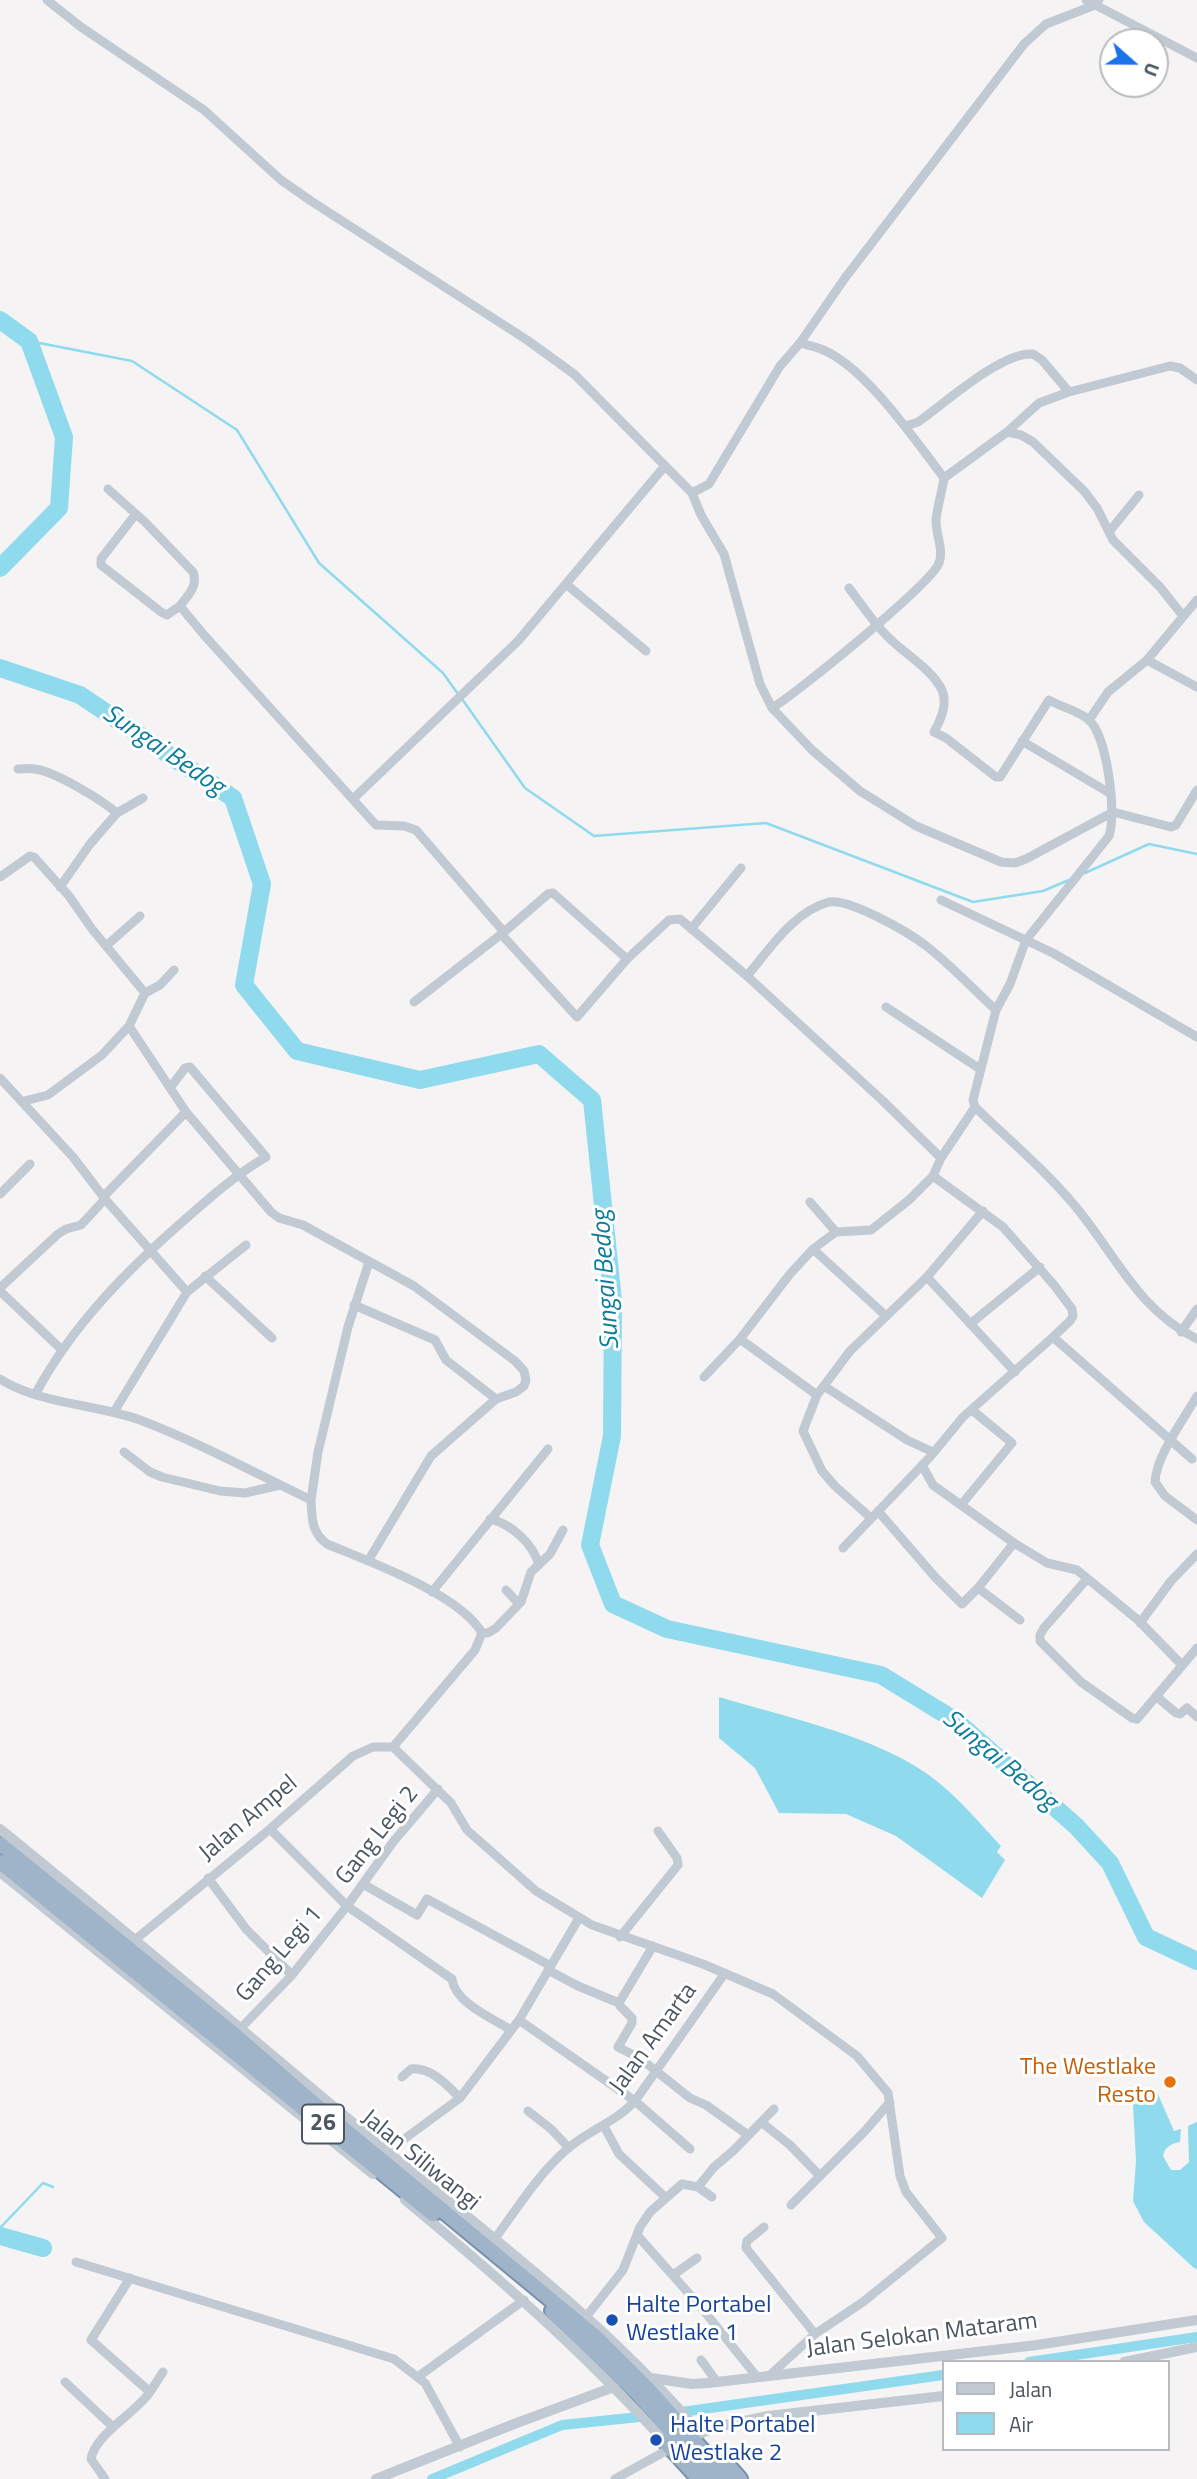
<!DOCTYPE html>
<style>
body{margin:0}
#map{position:relative;width:1197px;height:2479px;overflow:hidden;background:#f5f3f3;font-family:"Titillium Web",sans-serif}
canvas{display:block}
.legend{position:absolute;left:942px;top:2360px;width:228px;height:91px;box-sizing:border-box;background:#fff;border:2px solid #b7bbc0;margin:0;padding:9px 12px;list-style:none;font-size:21px;color:#4a5661}
.legend li{display:flex;align-items:center;gap:14px;height:35px}
.legend b{width:35px;border:2px solid #b7bbc0}
.north{position:absolute;left:1099px;top:28px;width:70px;height:70px;box-sizing:border-box;background:#fff;border:2px solid #b7bbc0;border-radius:50%;rotate:111deg;font-size:19px;font-weight:700;line-height:28px;text-align:center;color:#4a5661}
.north::after{content:'';display:block;margin:auto;width:24px;height:32px;background:#1a73e8;clip-path:polygon(50% 0,100% 100%,50% 72%,0 100%)}
</style>
<div id="map">
<canvas width="1197" height="2479"></canvas>
<ul class="legend">
<li><b style="height:9px;background:#c1cad2"></b>Jalan</li>
<li><b style="height:19px;background:#90daee"></b>Air</li>
</ul>
<div class="north">U</div>
</div>
<script>
const ctx = document.querySelector('canvas').getContext('2d');
ctx.lineJoin = 'round';
function fillPath(path, color) { ctx.fillStyle = color; ctx.fill(path, 'evenodd'); }
function stroke(path, color, width, dash) { ctx.strokeStyle = color; ctx.lineWidth = width; ctx.lineCap = dash ? 'butt' : 'round'; ctx.setLineDash(dash || []); ctx.stroke(path); }
function label(font, color, halo, rows, align = 'center') {
  ctx.font = font + ' "Titillium Web",sans-serif'; ctx.lineWidth = 6; ctx.setLineDash([]); ctx.textBaseline = 'middle'; ctx.strokeStyle = halo; ctx.fillStyle = color; for (const [text, x, y, turn = 0] of rows) {
    ctx.save(); ctx.translate(x, y); ctx.rotate((+turn || 0) * Math.PI / 180); ctx.textAlign = isNaN(turn) ? turn : align; if (halo) ctx.strokeText(text, 0, 0); ctx.fillText(text, 0, 0); ctx.restore();
  }
}
fillPath(new Path2D(`
 M719,1697c63,19 140,35 196,69 34,20 60,52 86,80l-4,6 8,8 -23,38 -86,-62 -50,-22 -67,-1 -24,-45 -36,-30z
 M1157,2092l17,39 7,-2 -1,13c-10,2 -15,5 -17,14l8,14h9l9,-8 -1,-36 9,-4v147l-3,-1 -50,-46 -11,-21 3,-40 -3,-56z`), '#90daee');
stroke(new Path2D(`
 M29,341l103,20 105,69 82,133 124,110 15,21
 M462,699l63,89 69,48 172,-13 207,79 70,-11 26,-11
 M1085,873l64,-29 48,10
 M0,2228l43,-45 10,4`), '#90daee', 2.5);
stroke(new Path2D(`
 M1029,2362l168,-25
 M675,2413l268,-38
 M432,2479l130,-54 87,-9`), '#90daee', 10);
stroke(new Path2D(`
 M0,320l29,21 35,96 -5,71 -59,60
 M0,668l80,27 153,103 29,86 -18,101 53,66 123,29 119,-26 53,46 21,201 -1,135 -22,109 23,59 54,25 214,46 75,46 120,105 34,37 36,74 51,24
 M0,2236l43,12`), '#90daee', 18);
const trunk = new Path2D(`
 M0,1844l235,191 98,85 264,218 52,52 79,89
 M0,1862l433,352
 M552,2311l86,83 76,85
 M665,2442l34,37
 M725,2462l15,17`);
stroke(trunk, '#7690ad', 18);
stroke(new Path2D(`
 M47,0l34,27 123,83 77,70 30,21 216,139 47,34 118,119 17,-9 71,-118 20,-23 45,-65 179,-234 22,-20 49,-19 4,-5
 M1086,0l111,58
 M905,426l13,-4c26,-18 84,-71 115,-68l9,6 27,32
 M1007,432l32,-29 30,-11 101,-26 10,2 17,12
 M944,478l63,-46 14,3 12,7 51,49 13,17 16,32 47,47 23,29
 M108,489l37,33 48,50c5,14 -4,22 -13,34l24,29 172,190 28,1 12,4 88,102
 M692,493l9,22 23,39 36,130 12,24 40,42 48,41 56,35 85,36 14,1 11,-4 87,-47 58,15 5,-2 21,-35
 M135,515l-34,44v6l60,47 6,3 13,-9
 M1109,532l30,-37
 M566,584l80,67
 M849,588c12,16 24,34 38,48 16,17 44,32 55,54 6,14 -1,30 -8,42l12,6 50,39h4l49,-77c10,6 32,12 40,20 18,16 28,93 20,116l-83,104 -16,44 -14,26 -23,90 2,7c33,32 70,63 100,99 41,49 62,103 122,133
 M1147,660l50,27
 M772,708c24,-14 160,-125 167,-145 5,-13 -3,-28 -3,-42 1,-14 6,-28 8,-43 -29,-38 -79,-112 -123,-129 -7,-3 -14,-4 -21,-6
 M1089,720l19,-28 39,-32 50,-60
 M1022,741l89,53
 M18,769c5,0 11,-1 17,0 21,3 65,30 82,44
 M353,799l165,-158 146,-174
 M0,877l30,-21 4,1 35,39 23,33 53,64 -16,33 -27,29 -54,40 -24,6
 M60,887l30,-43 27,-31 26,-15
 M941,900l112,53 144,84
 M691,929l50,-61
 M501,934l76,83 50,-58
 M106,946l34,-30
 M747,976c22,-26 47,-65 82,-74 20,-4 79,30 96,43 25,19 48,44 71,65
 M145,993l15,-8 14,-15
 M414,1002l90,-70 44,-38 5,-1 74,66 42,-39 11,-1 67,57 136,125 58,57 34,-51
 M886,1007l94,62
 M129,1026l57,86 85,100 8,6 24,7 111,61 101,75 9,10 2,9 -2,6 -8,6 -20,7 -65,57 -63,105
 M0,1078l73,79 32,42 82,93 -73,120
 M933,1176l70,51 51,58 18,24 1,7 -3,5 -17,16 139,122
 M0,1194l30,-30
 M103,1197l83,-85
 M810,1202l26,30
 M983,1211l-56,66 88,95
 M813,1249l73,67
 M205,1276l67,62
 M0,1288l58,-54 8,-5 15,-4 24,-26
 M0,1291l62,59
 M187,1292l59,-47
 M354,1305l81,35 11,20 50,39
 M970,1324l70,-57
 M1181,1332l16,-23
 M740,1339l77,56
 M704,1377l36,-38 50,-65 23,-25 23,-17 35,-2 38,-30 24,-24 8,-18
 M0,1379c39,25 96,25 140,41 58,22 115,53 171,80 1,18 0,32 16,44 41,17 133,50 155,89l-7,17 -82,97
 M824,1386l83,54 26,12
 M36,1393c37,-69 94,-126 153,-177 25,-22 48,-42 77,-59l-76,-90 -5,1 -15,20
 M1197,1396c-13,23 -41,60 -42,86l10,14 32,24
 M124,1452l26,20 12,5 58,14 25,2 35,-8
 M922,1465l11,20 81,58 33,20 30,7 61,50 44,45
 M311,1500l7,-48 30,-125 21,-65
 M961,1505l51,-62 -40,-33
 M878,1511l57,66 27,27 16,-16 36,-45
 M871,1518l-36,-32 -13,-15 -19,-40 14,-36 33,-44 77,-74
 M490,1519c22,5 43,25 49,46
 M843,1548l87,-91 33,-40 90,-80
 M1087,1579l-43,49 -4,7v6l41,41 51,36 5,1 60,-71
 M978,1588l42,32
 M506,1590l13,14
 M432,1592l116,-143
 M1140,1623l31,-42 26,-27
 M482,1633h6l8,-5 25,-26 10,-30 19,-18 13,-24
 M1156,1696l20,17 4,1 7,-6 10,9
 M393,1747l58,56 16,27 69,61 56,34 111,39 70,30 84,62 31,37 12,83 6,16 36,46 -79,64 -48,32 -45,41
 M270,1829l77,77 105,73c3,24 40,39 59,51
 M208,1878l38,51 46,46
 M363,1884l54,31 10,-16 124,67
 M620,1937l58,-72 -1,-7 -19,-27
 M136,1939l134,-110 83,-73 20,-9h20
 M653,1946l-34,57 1,3 12,12v5l-14,24 23,12 49,39 16,7 42,30
 M548,1970l30,16 41,17
 M519,2020l116,81 55,48
 M241,2028l51,-53 55,-69 46,-64 45,-53
 M402,2077l9,-8c20,-2 36,16 49,29
 M528,2111l23,18 18,19
 M761,2122l29,23 30,31
 M604,2126l15,28 46,43
 M388,2151l72,-53 59,-78 60,-102
 M698,2187l14,10
 M791,2205l74,-74 25,-29
 M764,2227l-17,14 -1,7 69,86
 M637,2235l63,71 57,71
 M494,2240c22,-30 43,-64 71,-89 21,-20 50,-28 70,-50l90,-128
 M76,2262l318,97 31,24 35,64
 M673,2275l24,-17
 M586,2317l37,-47 17,-43 10,-15 32,-28 16,3 16,-20 19,-16 41,-42
 M701,2360l16,22
 M419,2376l105,-76
 M65,2382l48,45
 M150,2392l13,-20
 M105,2479l-14,-20c4,-25 45,-46 59,-67l-59,-52 39,-62
 M615,2479l56,-31`), '#c1cad2', 9);
stroke(new Path2D(`
 M0,1829c131,106 258,215 387,322 106,87 217,171 307,275
 M0,1872l373,302
 M405,2200c92,76 180,153 260,242
 M1124,2362l73,-15
 M651,2378l41,6 16,-1 329,-38 160,-25
 M700,2434l16,-7 52,-11 175,-20
 M376,2479l138,-55 100,-37`), '#c1cad2', 10);
stroke(trunk, '#9fb4c9', 14);
for (const [x, y, r, color] of [
 [1170,2082,7,"#e8710a"],
 [612,2320,7,"#1a4fb4"],
 [656,2440,7,"#1a4fb4"]
]) { const dot = new Path2D(); dot.arc(x, y, r, 0, 2 * Math.PI); ctx.fillStyle = color; ctx.fill(dot); stroke(dot, '#fff', 2.5); }
for (const [x, y, w] of [
 [323,2124,42]
]) { const box = new Path2D(); box.roundRect(x - w / 2, y - 19.5, w, 39, 5); ctx.fillStyle = '#fff'; ctx.fill(box); stroke(box, '#4a5661', 2); }
label('bold 23px', '#4a5661', null, [
 ["26",323,2124]
]);
label('24px', '#4a5661', '#fff', [
 ["Jalan Ampel",249,1819,-40],
 ["Gang Legi 2",378,1836,-52],
 ["Gang Legi 1",280,1955,-49],
 ["Jalan Amarta",654,2039,-54],
 ["Jalan Siliwangi",420,2161,39],
 ["Jalan Selokan Mataram",922,2336,-7]
]);
label('24px', '#c56008', '#fff', [
 ["The Westlake",1156,2068],
 ["Resto",1156,2096]
], 'right');
label('24px', '#164399', '#fff', [
 ["Halte Portabel",626,2306],
 ["Westlake 1",626,2334],
 ["Halte Portabel",670,2426],
 ["Westlake 2",670,2454]
], 'left');
label('italic 26px', '#0c7c9b', '#fff', [
 ["Sungai Bedog",163,751,34],
 ["Sungai Bedog",607,1280,-94],
 ["Sungai Bedog",999,1761,40]
]);
</script>
